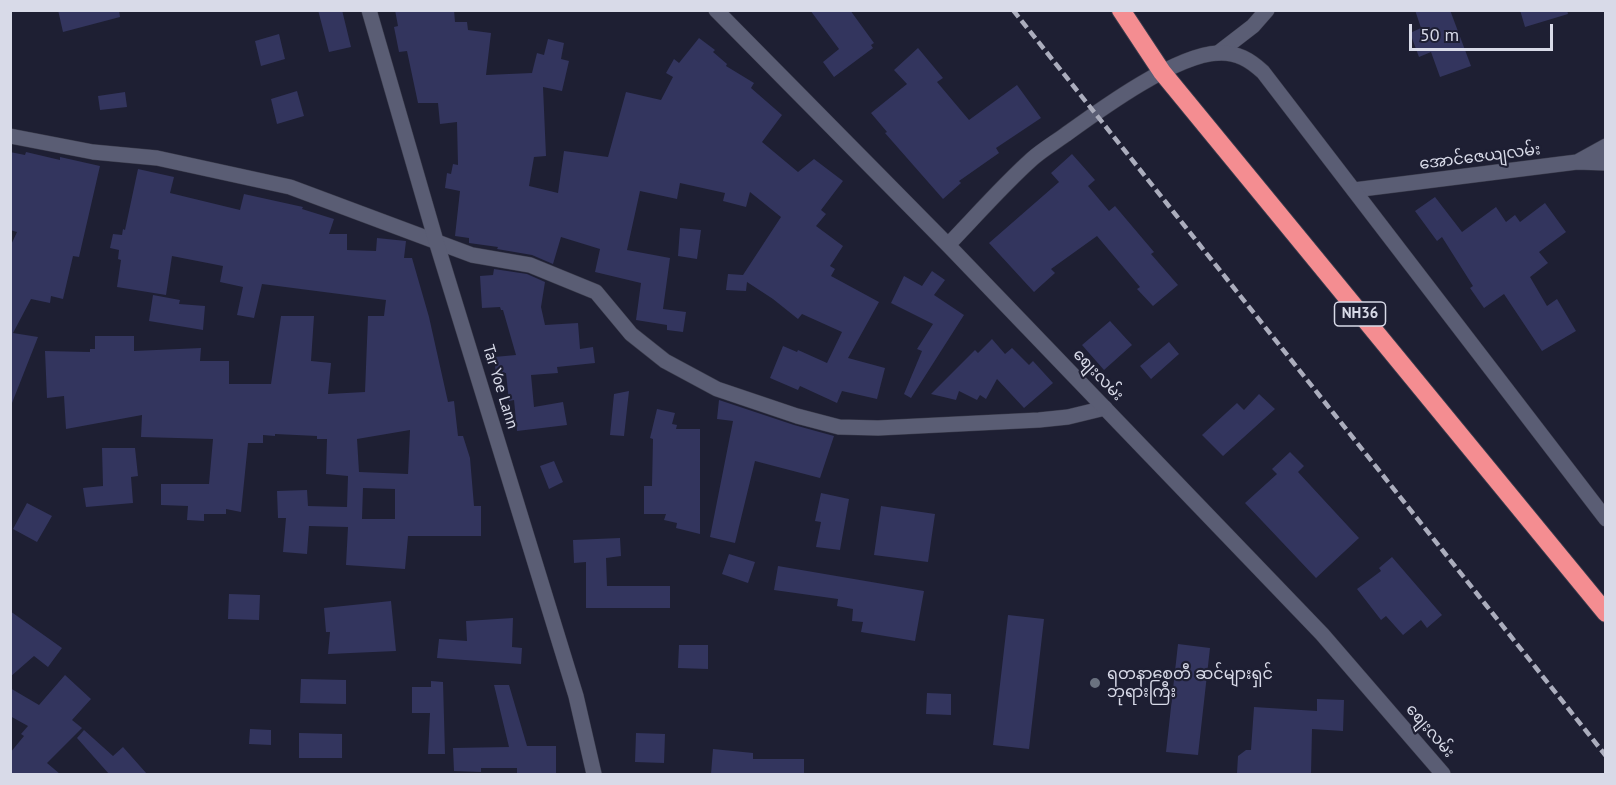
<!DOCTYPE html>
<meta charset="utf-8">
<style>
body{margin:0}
#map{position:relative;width:1616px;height:785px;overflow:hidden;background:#1e1f33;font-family:"PT Sans",sans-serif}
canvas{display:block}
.frame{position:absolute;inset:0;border:12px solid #d8dae8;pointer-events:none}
.scale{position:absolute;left:1409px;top:24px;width:144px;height:27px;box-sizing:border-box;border:3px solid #d8dae8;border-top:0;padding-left:8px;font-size:18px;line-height:21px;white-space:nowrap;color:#d8dae8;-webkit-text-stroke:4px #1e1f33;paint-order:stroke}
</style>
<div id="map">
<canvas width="1616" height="785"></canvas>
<div class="frame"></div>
<div class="scale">50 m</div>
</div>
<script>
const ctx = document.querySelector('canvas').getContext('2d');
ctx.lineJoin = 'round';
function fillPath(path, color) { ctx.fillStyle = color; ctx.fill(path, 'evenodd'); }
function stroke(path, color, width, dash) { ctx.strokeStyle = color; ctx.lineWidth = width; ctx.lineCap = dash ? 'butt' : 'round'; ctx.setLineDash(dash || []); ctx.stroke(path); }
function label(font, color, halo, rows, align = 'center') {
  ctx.font = font + ' "PT Sans","Noto Sans Myanmar",sans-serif'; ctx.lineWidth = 4.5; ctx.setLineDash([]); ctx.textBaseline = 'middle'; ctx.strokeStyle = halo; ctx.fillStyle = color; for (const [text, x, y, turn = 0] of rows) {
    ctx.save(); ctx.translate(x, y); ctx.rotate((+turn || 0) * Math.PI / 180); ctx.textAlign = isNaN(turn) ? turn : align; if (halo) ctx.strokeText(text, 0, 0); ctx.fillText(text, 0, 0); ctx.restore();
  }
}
fillPath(new Path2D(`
 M58,10h61l1,7 -57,15z
 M318,10h24l9,37 -22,5z
 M395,10h59l1,12h12l1,8 23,3 -5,42 46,-2 5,-20 7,2 4,-16 16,4 -3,16 8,2 -7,30 -19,-4 3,69 -12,1 -5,29 29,7 6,-42 44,6 18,-65 35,8 12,-23 -7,-4 8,-14 5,4 20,-25 16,12 -2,2 14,12 -1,2 28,17 -3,5 31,27 -20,27 36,30 16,-13 29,22 -22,29 5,4 -10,12 27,20 -13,20 5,3 -4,7 48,26 -31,56 37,10 -8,31 -35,-8 -5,12 -37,-17 -2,4 -28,-12 13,-32 14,6 1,-2 29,13 15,-31 -40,-18 -4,5 -25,-20 -26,-17 -1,9 -20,-1 2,-16 15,1 38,-58 -31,-25 -4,15 -23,-6 2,-8 -45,-10 -3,16 -37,-8 -13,59 43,8 -7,51 23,3 -3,20 -16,-2v-5l-31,-5 5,-37 -46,-11 5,-23 -39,-12 -8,27 -21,-9 -35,-6 1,-2 -29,-4v-5l-14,-2 5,-45 -15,-3 2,-15 4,1 2,-10 5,1 -1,-43 -17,2 -2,-21h-20l-11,-52 -8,1 -5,-25 4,-1z
 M810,10h40l24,33 -3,2 2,3 -39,29 -11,-15 16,-13z
 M1415,10h35l21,56 -31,11 -9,-25 -12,5 -9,-24 11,-5z
 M1520,10h47l1,4 -43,13z
 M279,34l6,25 -24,7 -6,-25z
 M918,48l25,30 -6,4 32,38 48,-35 24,33 -45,30 3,5 -40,28 2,2 -18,16 -58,-66 2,-1 -16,-19 36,-29 -13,-14z
 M297,91l7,25 -27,8 -6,-25z
 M125,92l2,15 -27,3 -2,-14z
 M10,152l15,3 1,-3 34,8v-3l40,9 -21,91 -6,-1 -10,43 -12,-3 -1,7 -19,-4 -18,34 25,4 -26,66 -2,-156 7,-15 -7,-2z
 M1072,154l23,26 -7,6 21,25 6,-5 39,46 -3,2 27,31 -25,21 -16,-17 3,-2 -43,-51 -46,33 4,4 -21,19 -45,-49 70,-61 -8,-9z
 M138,169l36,8 -4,16 70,17 4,-16 59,13 -1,2 32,10 -5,15h18v16l29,1 1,-13 29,3 -2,17h8l17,59 19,85 6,-1 4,35h5l7,22 4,48h7v30h-73l-3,33 -59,-4 2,-38 -39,-1 -2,28 -24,-2 3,-34h-8l-1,-27 30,-1 1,16 39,1 1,-31 -22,-2 1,-35h-10v-3l-42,-2v2l-12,-1v8h-15l-7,69 -15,-3v5h-22v7l-17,-1 1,-14 -27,-1v-21h48l4,-45 -72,-2 1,-22 -76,14 -2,-33 -17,2 -2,-47 45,1v-3h5v-13h39v15l67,-3 -1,13h29v23h42l10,-68h33l-3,45 20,2 -3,31 37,-2 3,-76h16l2,-16 -124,-16 -8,34 -17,-3 6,-28 -23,-5 3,-16 -51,-10 -6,39 -49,-8 4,-27 -3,-1 1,-9 -9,-2 3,-14 9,1 1,-6 2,1zM410,430l-2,44 -49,-2 -2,-33zM363,488l32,1v30h-33z
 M1435,197l27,35 34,-25 10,15 9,-7 5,7 25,-19 21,29 -27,20 9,11 -18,14 17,29 10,-7 19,32 -34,20 -38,-57 -20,14 -14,-20 3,-2 -31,-49 -5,4 -22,-30z
 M680,228l21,2 -4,29 -19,-3z
 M494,269l33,5 18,8 -4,25 4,18 33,-2 2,26 13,-2 2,16 -38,4 1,6 -27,2 3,32 29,-5 4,23 -50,6 -3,-31 -5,1 -3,-28 -10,1 -2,-17 22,-2 -13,-45h-2l-1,-3 -18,1 -2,-32 13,-1z
 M932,271l13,9 -11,15 30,20 -53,83 -7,-4 18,-43 -5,-2 16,-25 -42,-21 13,-27 18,10z
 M153,295l27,5 -1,4 26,2 -2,24 -54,-9z
 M1110,321l22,24 -28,25 -22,-25z
 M992,339l13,15 7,-6 17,17 4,-4 20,22 -29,25 -27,-29 -11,20 -6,-4 -3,5 -18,-9 -3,9 -25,-6 44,-44 3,3z
 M1169,342l10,12 -28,25 -11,-13z
 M629,391l-5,45 -14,-1 4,-41z
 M1259,394l16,15 -52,47 -21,-21 35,-32 7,7z
 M719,400l75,25 40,11 -14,42 -65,-17 -20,82 -25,-6 23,-116 -16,-2z
 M657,409l18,4 -3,11 5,1 -1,4h24v105l-24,-6 1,-5 -13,-3 2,-6h-22v-28h8l1,-47 -3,-1z
 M102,448h33l3,28 -7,1 2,26 -47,4 -3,-19 20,-2z
 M1290,452l14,14 -6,6 61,66 -43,40 -71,-75 32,-29 -5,-5z
 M554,461l9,21 -14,7 -9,-23z
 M821,493l28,6 -9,51 -24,-3 5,-25 -6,-1z
 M27,503l25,13 -15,26 -24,-13z
 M881,506l54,8 -7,48 -54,-7z
 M620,538l1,18 -15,2 1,28h63v22h-84v-46l-12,1 -1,-23z
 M729,554l26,8 -7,21 -26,-9z
 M1392,557l50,58 -15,13 -6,-8 -18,15 -17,-19 -5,4 -24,-31 24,-18 -2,-3z
 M778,566l146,25 -9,50 -54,-9 2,-10 -11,-1 1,-12 -16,-3 1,-7 -64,-9z
 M229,594l31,1 -1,25 -31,-1z
 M391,601l5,50 -68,3 2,-22h-4l-2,-24z
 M10,611l52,37 -14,19 -14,-11 -24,21z
 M1008,615l36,4 -15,130 -36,-4z
 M513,618l-1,29 10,1 -1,16 -84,-6 2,-19 28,2 -1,-20z
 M1178,644l32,4 -12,107 -32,-3z
 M679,645h29v24l-30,-1z
 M65,675l26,24 -19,21 10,8 -35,35 13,11h-50v-21l14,-17 -3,-2 7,-8 -18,-10v-28l29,17z
 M301,679l45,1v24l-46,-1z
 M431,681l12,1 2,72h-17l2,-41h-18v-26h19z
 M494,685h15l18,61h29v28h-39v-6h-36v4l-27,-1 -1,-23 56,-1z
 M927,693l24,1v21l-25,-1z
 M1317,699l27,1 -1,31 -31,-2 -1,45 -74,-1 1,-17 8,-6h5l3,-43 63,4z
 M250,729l21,1v15l-22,-1z
 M84,730l29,26 10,-9 24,27h-38l-32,-36z
 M299,733l43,1v24h-43z
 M636,733l29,1 -1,29 -29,-1z
 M713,749l40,4v6h51v15h-93z`), '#33355e');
const street = new Path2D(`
 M1218,53l35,-27 14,-16
 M10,136l83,16 64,6 133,29 182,68 58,10 66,27 35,42 34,27 52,28 80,27 42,11 39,1 161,-8 29,-3 37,-9
 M1577,162l29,1
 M1354,190l223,-28 29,-16`);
const secondary = new Path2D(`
 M369,10l67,231 140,455 18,78
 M716,10l232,235 374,389 121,140
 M948,245c28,-29 54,-59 84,-86 10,-9 22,-16 33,-24 36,-26 110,-80 153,-82 19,-1 32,7 45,19l343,447`);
const highway = new Path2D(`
 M1121,10l41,62 444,541`);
stroke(street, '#3a3b4b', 16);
stroke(secondary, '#3a3b4b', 16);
stroke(highway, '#3a3b4b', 20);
stroke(street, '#5a5d74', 15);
stroke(secondary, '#5a5d74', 15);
stroke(highway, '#f48d91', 18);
stroke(new Path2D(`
 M1013,10l593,746`), '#abadbd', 4.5, [9, 4.5]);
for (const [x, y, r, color] of [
 [1095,683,6,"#6b7280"]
]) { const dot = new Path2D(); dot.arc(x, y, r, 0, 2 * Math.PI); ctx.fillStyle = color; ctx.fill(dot); stroke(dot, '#1e1f33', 2); }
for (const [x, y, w] of [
 [1360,314,51]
]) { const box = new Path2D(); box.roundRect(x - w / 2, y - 12, w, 24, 4.5); ctx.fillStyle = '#1e1f33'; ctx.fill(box); stroke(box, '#d8dae8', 1.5); }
label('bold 15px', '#d8dae8', null, [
 ["NH36",1360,314]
]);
label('16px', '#d8dae8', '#1e1f33', [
 ["အောင်ဇေယျလမ်း",1480,157,-7],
 ["စျေးလမ်း",1098,375,46],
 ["Tar Yoe Lann",500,387,73],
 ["စျေးလမ်း",1430,731,49]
]);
label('16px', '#d8dae8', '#1e1f33', [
 ["ရတနာစေတီ ဆင်များရှင်",1107,674],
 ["ဘုရားကြီး",1107,692]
], 'left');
</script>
